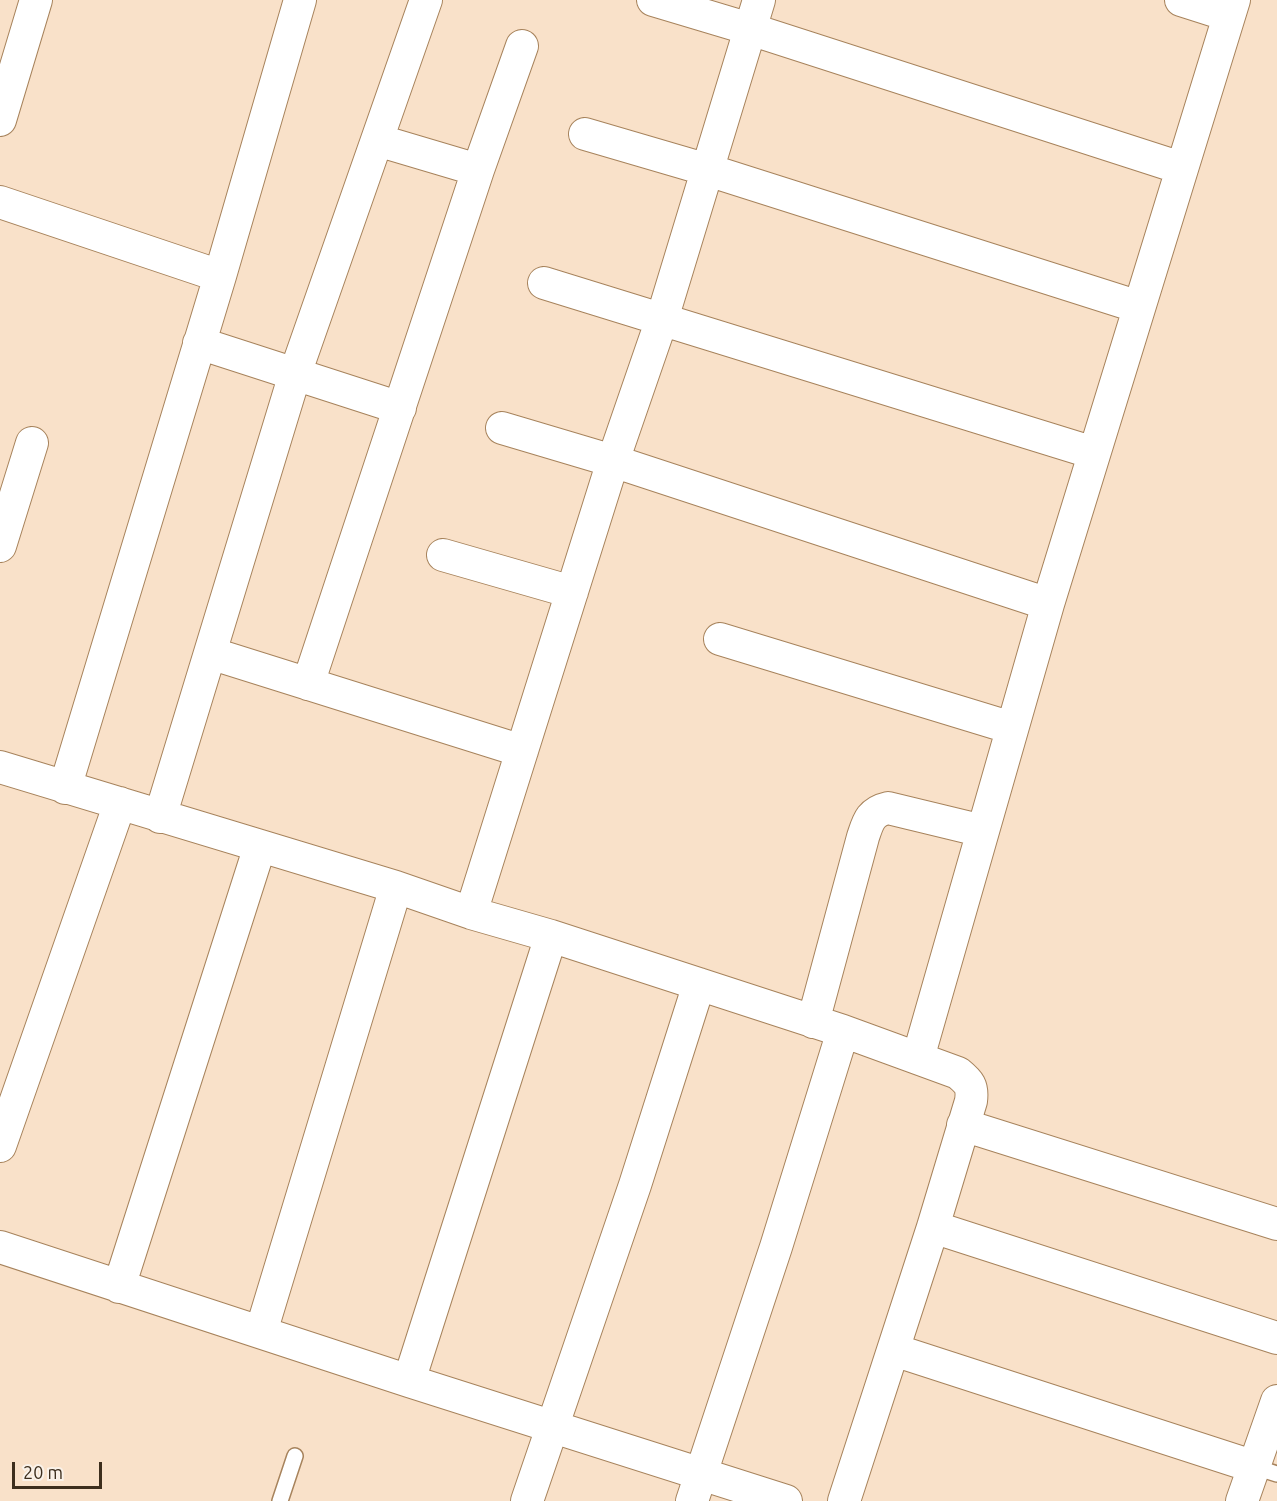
<!DOCTYPE html>
<style>
body{margin:0}
#map{position:relative;width:1277px;height:1501px;overflow:hidden;background:#f9e1c9;font-family:Ubuntu,sans-serif}
canvas{display:block}
.scale{position:absolute;left:12px;top:1462px;width:90px;height:27px;box-sizing:border-box;border:3px solid #3d2e1d;border-top:0;padding-left:8px;font-size:18px;line-height:21px;white-space:nowrap;color:#3d2e1d;-webkit-text-stroke:4px #faf2e9;paint-order:stroke}
</style>
<div id="map">
<canvas width="1277" height="1501"></canvas>
<div class="scale">20 m</div>
</div>
<script>
const ctx = document.querySelector('canvas').getContext('2d');
ctx.lineJoin = 'round';
function stroke(path, color, width, dash) { ctx.strokeStyle = color; ctx.lineWidth = width; ctx.lineCap = dash ? 'butt' : 'round'; ctx.setLineDash(dash || []); ctx.stroke(path); }
const lane = new Path2D(`
 M1255,1467l22,7
 M280,1501l15,-45`);
const street = new Path2D(`
 M653,0l97,29 431,139
 M1181,0l47,15
 M0,120l36,-120
 M585,134l123,36 431,137
 M377,140l101,30
 M0,202l220,74
 M544,283l550,170
 M199,343l201,65
 M502,428l111,33 435,143
 M0,546l32,-103
 M443,555l129,37
 M720,639l292,89
 M210,653l312,98
 M308,684l170,-514 44,-124
 M0,767l396,120 75,26 80,23 292,95 115,42c11,9 15,13 13,28l-38,126 -89,274
 M65,788l155,-512 80,-276
 M160,817l135,-443 131,-374
 M471,913l142,-452 49,-142 97,-319
 M813,1022l50,-185c5,-15 7,-25 25,-29l95,23
 M918,1058l130,-454 186,-604
 M963,1125l314,99
 M0,1146l120,-343
 M933,1227l344,111
 M0,1247l409,134 377,120
 M119,1287l141,-441
 M261,1332l135,-445
 M894,1350l361,117
 M409,1381l142,-445
 M527,1501l108,-316 64,-201
 M692,1501l84,-254 67,-216
 M1242,1501l35,-100`);
stroke(lane, '#a7835c', 18);
stroke(street, '#a7835c', 34);
stroke(lane, '#fff', 15);
stroke(street, '#fff', 32);
</script>
